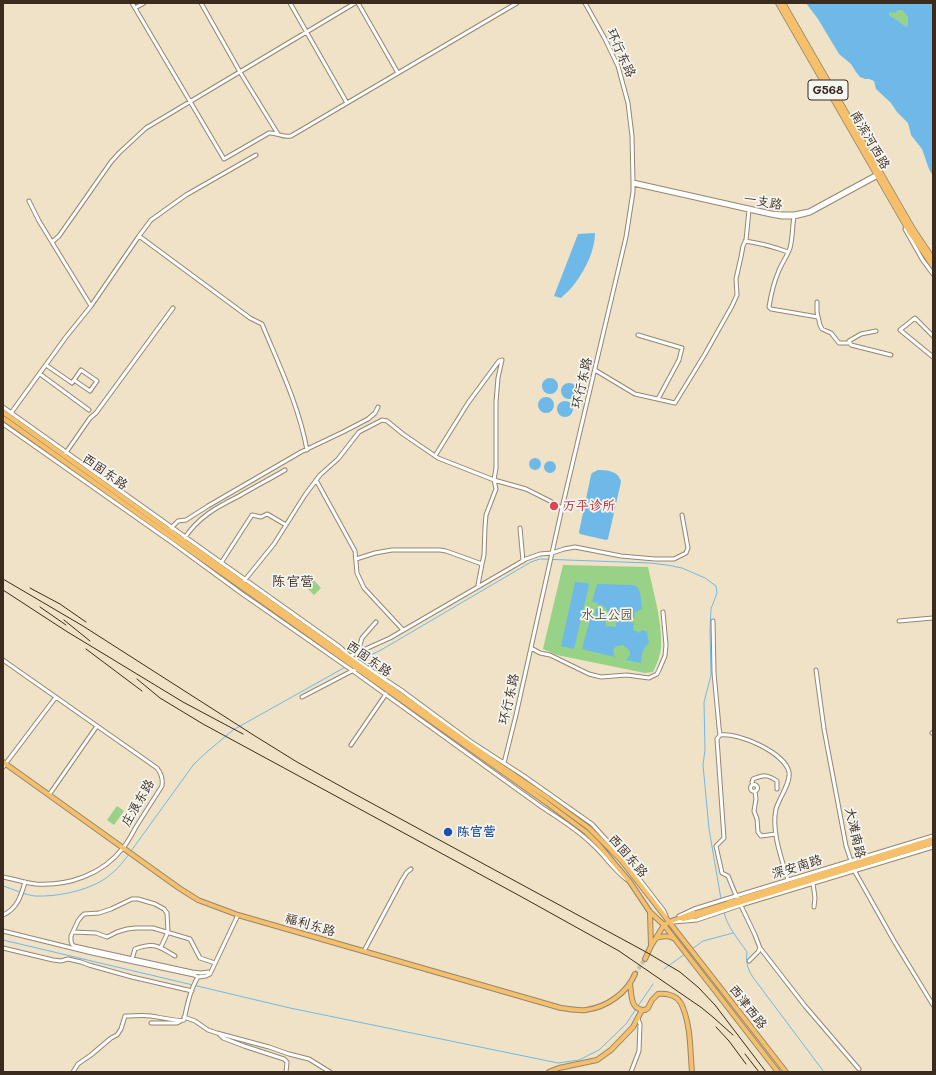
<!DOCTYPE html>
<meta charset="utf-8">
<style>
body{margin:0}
#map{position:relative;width:936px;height:1075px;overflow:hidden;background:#efe2c6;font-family:Mali,sans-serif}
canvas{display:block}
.frame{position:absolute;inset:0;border:4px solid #3b2a1e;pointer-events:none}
</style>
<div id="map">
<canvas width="936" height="1075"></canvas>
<div class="frame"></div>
</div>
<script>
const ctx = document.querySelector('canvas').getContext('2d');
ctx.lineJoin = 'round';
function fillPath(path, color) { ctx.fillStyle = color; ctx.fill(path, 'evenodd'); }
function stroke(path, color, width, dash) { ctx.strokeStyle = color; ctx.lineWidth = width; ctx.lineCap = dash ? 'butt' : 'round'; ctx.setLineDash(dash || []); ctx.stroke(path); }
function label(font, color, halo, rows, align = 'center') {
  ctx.font = font + ' Mali,"LXGW WenKai TC",sans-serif'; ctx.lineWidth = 3.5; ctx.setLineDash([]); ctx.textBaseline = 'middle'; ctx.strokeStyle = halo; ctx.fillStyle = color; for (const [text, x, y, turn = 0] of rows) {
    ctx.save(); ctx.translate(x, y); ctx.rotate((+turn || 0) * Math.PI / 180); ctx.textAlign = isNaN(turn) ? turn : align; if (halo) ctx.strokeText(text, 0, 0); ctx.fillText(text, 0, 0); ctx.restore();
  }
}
fillPath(new Path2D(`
 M898,10h4l6,7v7l-2,3 -10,-8 -7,-4v-3z
 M563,565l85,2c5,24 14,53 13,78 0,9 -4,19 -8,27l-8,1 -88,-18 -14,-6z
 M309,575l12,13 -7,7 -13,-13z
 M117,806l7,5 -10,14 -7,-5z`), '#97d286');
fillPath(new Path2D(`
 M806,3h127v173l-4,-7 -7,-20 -11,-14 -3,-12 -11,-11 -6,-9 -15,-14 -2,-8 -5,-2h-4l-5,-2 -4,-5 -5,-8 -12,-10 -21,-35zM898,10h4l6,7v7l-2,3 -1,-1 -9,-7 -7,-4v-3l6,1z
 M595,233c0,17 -9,35 -19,49 -4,6 -10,11 -15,16l-7,-2 24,-62z
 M542 386a8 8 0 1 1 16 0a8 8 0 1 1-16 0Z
 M561 391a8 8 0 1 1 16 0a8 8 0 1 1-16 0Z
 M538 405a8 8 0 1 1 16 0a8 8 0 1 1-16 0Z
 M557 409a8 8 0 1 1 16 0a8 8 0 1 1-16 0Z
 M529 464a6 6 0 1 1 12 0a6 6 0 1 1-12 0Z
 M544 467a6 6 0 1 1 12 0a6 6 0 1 1-12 0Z
 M598,470c9,0 21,1 23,12l-13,57 -2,1 -26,-6 -1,-2 12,-57 1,-2z
 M575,582l12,1 2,2 -15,64 -13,-3z
 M597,584l37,1c8,4 7,16 8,24l-7,3 -1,6 -2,1 -3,-2 -4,1 -3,-2 -4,2 -2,-3v-3h-7l-7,-7h-4v-2l-6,-1z
 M596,608l6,1 4,4v13l10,1v-5l7,-3 3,3 3,-1 3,2 2,-1 -1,8 7,3 2,-3 5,2 2,11c-7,5 -7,12 -8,20l-15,-3 4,-5v-4l-7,-6 -6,1 -3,2 -1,3 2,6 -33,-8 8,-30 4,-1z`), '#6eb9e7');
stroke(new Path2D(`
 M358,661l23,-11 150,-88 9,-3 109,4 18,2 15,3 23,10 11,8 1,7 -6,16 -1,21 1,45 -7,27 1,48 -2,15 6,64 12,70
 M131,851l63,-87 14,-13 25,-21 116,-65
 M3,886c10,3 22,9 32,10 21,1 51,-5 68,-16 11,-7 19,-16 26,-26
 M724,912c3,15 15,28 23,40 -2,14 3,22 11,32l66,88
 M3,940l287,68 268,55 21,-3 20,-10 27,-26 10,-15
 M692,949l11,-8 30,-8
 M664,969l21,-15
 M638,1006l15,-22`), '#6eb9e7', 1);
stroke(new Path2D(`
 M635,974l10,-15`), '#cbbda4', 4, [4, 2]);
const minor = new Path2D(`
 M132,3l92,156 45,-26c7,-1 14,5 22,3l226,-133
 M201,3l39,69 38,62
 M290,3l57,100
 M358,3l40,70
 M135,8l9,-5
 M633,182l138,31 11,1h12l15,-3 68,-37
 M633,184l138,31 11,2h12l16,-4 68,-37
 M29,201l10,20 52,85
 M794,217c-2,10 -1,20 -4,31 -3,9 -9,16 -12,25 -5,11 -7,22 -9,34l2,2 47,8
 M905,229l17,30 11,15
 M139,236l111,82 12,6c17,41 37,82 45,126
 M745,241c15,2 29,6 43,11
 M52,242l7,-6 52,-74 8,-9 27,-25 209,-125
 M817,302v10l3,13 2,4 9,4 8,10h10
 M876,331l-15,3 -12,7 2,4 40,10
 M638,335l44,13 -3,12 -21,39
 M933,336l-18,-18 -15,12 33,27
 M46,365l26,18 9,-13 16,11 -7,10 -16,-11
 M595,370l40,24 40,9 30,-49 27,-48 5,-11 -1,-16 5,-22 2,-11 3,-6 3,-30
 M40,374l49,36
 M3,407l337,240 10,9 51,34 69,51 54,35 68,48 31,34 41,53 2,5
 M11,413l55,-76 25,-31 48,-70 12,-16 35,-25 70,-40
 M3,424l171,120 67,49 112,78 190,137c17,11 35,22 50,37 12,11 20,24 33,34
 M65,454l25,-36 6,-5 77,-105
 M316,480l39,71 2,22 7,15 39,42
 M520,528l3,33
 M170,529l8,-8 8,-1 22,-14 93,-54 42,-20 25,-13 7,-6 3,-6
 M184,539c14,-22 33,-32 55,-43 15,-9 31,-17 46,-26
 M356,559l19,-6 17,-3h48l6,1 36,13 2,-9 1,-28 1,-12 10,-26 -2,-9 2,-12v-66l2,-24 4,-18 -3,1 -31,42 -33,53
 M221,563l31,-48 9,2 6,-3 2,1 17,10
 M244,581l30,-37 31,-49 15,-20 18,-16 21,-27 23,-12 5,1 16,13 35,24 56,22 32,9 22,11 14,8
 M478,585l4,-21
 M713,621l1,52 5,54 1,8
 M899,621l34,-3
 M531,648l9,5 10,2 39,19 12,3 26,-2 22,3 8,-4 2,-4 6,-14 1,-11 -3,-33
 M358,652l4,-14 14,-16
 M350,656l40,-18 136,-79 14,-5 12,-1 12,-4 11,-2 46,9 34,3h19l12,-6 2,-5 -6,-33
 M3,660l154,108c5,6 6,11 5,18 -9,14 -18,28 -26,41 -4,7 -8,15 -13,21 -21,27 -55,38 -87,36 -11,-1 -22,-5 -33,-7
 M816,670l8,59 22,117 8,24 40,71 39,64
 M302,697l46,-24 11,-5
 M932,733l1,-1
 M351,745l35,-51
 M504,763l12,-48 46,-207 64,-271 7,-45v-10l-1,-46 -4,-33 -10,-37 -13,-27 -20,-36
 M3,767l53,-70
 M750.5 788a3.5 3.5 0 1 1 7 0a3.5 3.5 0 1 1-7 0Z
 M753,785l-1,-3 1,-3c11,-4 14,-5 24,2v8
 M755,791l1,8 -2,12 3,8 1,13 3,4 15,-2
 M49,795l48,-69
 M788,880c-6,-20 -17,-49 -12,-71 3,-11 15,-26 13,-37 -4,-19 -50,-40 -69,-37l-3,4 7,99 -8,8 6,27 6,3 7,17 20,42 5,13 45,58 54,63
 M813,883l2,15 -1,9
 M726,899l207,-63
 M3,915c14,-6 18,-19 22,-33
 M679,916l15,-7
 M673,922l24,-2 44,-15 192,-58
 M3,931l89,22 102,22 4,2
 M73,932l23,1 11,4 10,-5 10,-3 9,-1h17l37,11 10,19 15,5
 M161,947l7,-15 -1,-19 -3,-4 -9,-5 -17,-5h-6l-21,10 -12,4 -15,1 -3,3 -3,4 -7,15v5l1,3 2,2 118,26 9,1 7,-1
 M3,948l50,12 8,1 7,-2 13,3 8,3 43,12 60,14
 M364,951l38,-71 5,-8 4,-3
 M132,959l3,-10c19,-7 23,-3 40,7
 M749,961l9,-9 2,-4
 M184,1017l11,4 13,9 9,3 52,14 20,7 20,5 21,13
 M151,1023h26l4,-2
 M220,1035l3,3 21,8 40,13 3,3 -1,10
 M73,1072l5,-8 13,-9 20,-17 6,-3 4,-6 4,-13c9,0 18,-1 26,0 7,1 28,6 33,4 3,-14 6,-30 14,-43l8,-1 4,-2 28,-59
 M631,1072l8,-21 1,-27 -2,-5`);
const major = new Path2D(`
 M3,412l499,355 46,31 41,30 32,32 165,212
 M3,418l544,385 39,29 12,12 32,38 20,30 14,13 114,147
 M3,762l176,126 19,12 40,15 323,93c8,1 17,3 25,2 21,-3 41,-17 49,-36
 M650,913l1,33
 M683,919l13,-3 237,-73
 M656,938c6,-2 11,-3 17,0
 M645,959l6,-13 13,-21 5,-3 26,-10 32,-9 206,-64
 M630,984c2,12 0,26 15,26l3,-2 4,-8 6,-6c7,-1 18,1 22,8 2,2 2,4 3,6 8,20 7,42 9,64
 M549,1072l2,-1 8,-3 38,-8 14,-10 22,-23 9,-17`);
const highway = new Path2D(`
 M778,3l131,228 24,35
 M783,3l130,226 20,30`);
stroke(minor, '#958672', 5);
stroke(major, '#958672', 6);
stroke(highway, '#958672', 6);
stroke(minor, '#fff', 3);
stroke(major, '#f6c06b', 4);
stroke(highway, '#f6c06b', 4.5);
stroke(new Path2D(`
 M3,579l80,47 172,110 42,26 54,30 295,160 34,20 19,16 16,17 51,67
 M30,588l30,16 26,18
 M3,590l63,41 117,71 60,32
 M40,607l26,18
 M64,620l26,21
 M86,649l56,42
 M137,679l23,19 43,26 317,172 99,55 83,57 12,10 19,17
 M716,1027l13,14 17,23
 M745,1054l14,18`), '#3b2a1e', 1);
const minorBridge = new Path2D(`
 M694,909l32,-10`);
stroke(minorBridge, '#958672', 5, []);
stroke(minorBridge, '#fff', 3);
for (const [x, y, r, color] of [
 [554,506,5,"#e0444e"],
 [448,832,5,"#1a4fb4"]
]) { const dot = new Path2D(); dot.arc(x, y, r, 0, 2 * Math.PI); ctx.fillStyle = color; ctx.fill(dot); stroke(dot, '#f6f6f2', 1.5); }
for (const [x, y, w] of [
 [828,90,40]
]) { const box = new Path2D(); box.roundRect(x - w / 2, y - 10, w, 20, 3); ctx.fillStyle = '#f6f6f2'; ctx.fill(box); stroke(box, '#3b2a1e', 1); }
label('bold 12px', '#3b2a1e', null, [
 ["G568",828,90]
]);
label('13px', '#3b2a1e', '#f6f6f2', [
 ["环行东路",621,53,66],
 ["南滨河西路",870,140,60],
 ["一支路",763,202,10],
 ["环行东路",582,383,-77],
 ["西固东路",105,472,35],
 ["西固东路",369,659,35],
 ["环行东路",509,699,-77],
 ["庄浪东路",138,803,-60],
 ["大滩南路",855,833,77],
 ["西固东路",628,856,49],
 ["深安南路",797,867,-17],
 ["福利东路",310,925,16],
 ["西津西路",748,1007,52]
]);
label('bold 13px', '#be3a42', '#f6f6f2', [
 ["万平诊所",563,506]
], 'left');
label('13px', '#525438', '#f6f6f2', [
 ["水上公园",607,615]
]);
label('bold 13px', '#164399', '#f6f6f2', [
 ["陈官营",457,832]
], 'left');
label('14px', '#3b2a1e', '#f6f6f2', [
 ["陈官营",293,582]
]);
</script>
